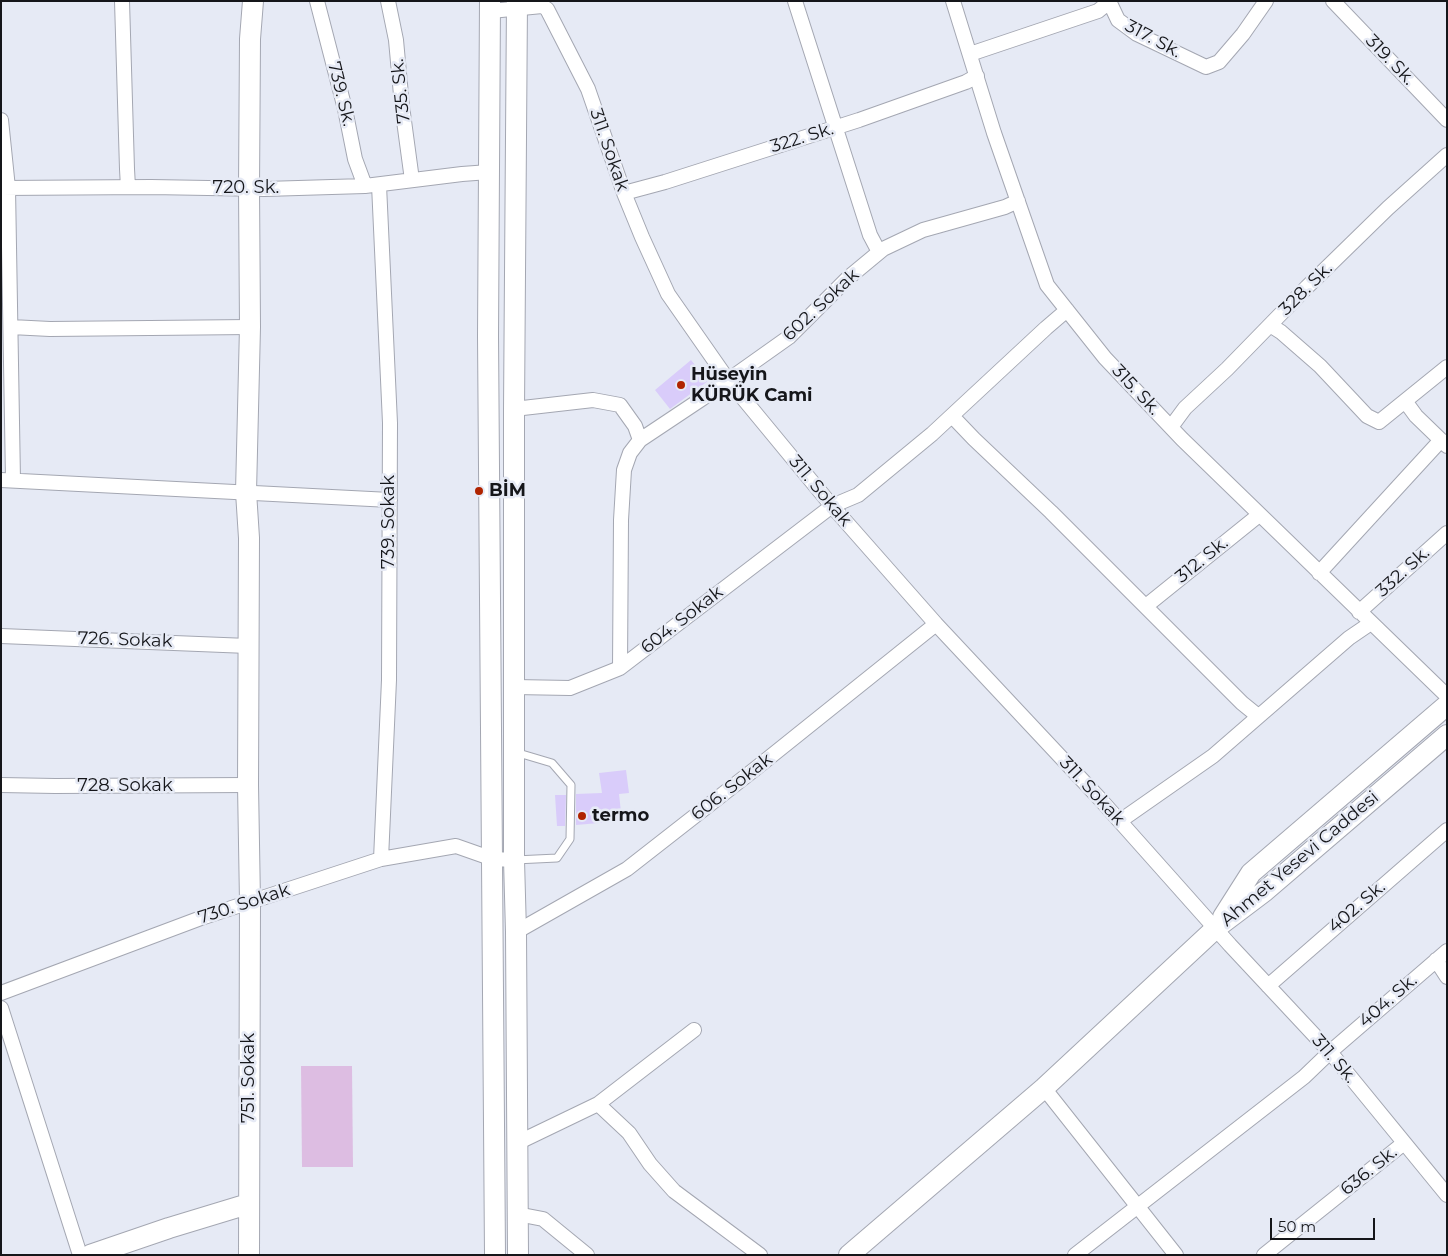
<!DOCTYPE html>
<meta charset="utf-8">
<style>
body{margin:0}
#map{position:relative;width:1448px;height:1256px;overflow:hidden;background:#e6eaf5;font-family:Montserrat,sans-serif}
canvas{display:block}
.frame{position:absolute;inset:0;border:2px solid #15161a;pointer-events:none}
.scale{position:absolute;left:1270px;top:1218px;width:105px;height:22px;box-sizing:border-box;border:2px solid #15161a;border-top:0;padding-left:6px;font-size:15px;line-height:18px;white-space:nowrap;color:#15161a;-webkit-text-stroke:4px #e6eaf5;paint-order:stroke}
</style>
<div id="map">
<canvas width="1448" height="1256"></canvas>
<div class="frame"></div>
<div class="scale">50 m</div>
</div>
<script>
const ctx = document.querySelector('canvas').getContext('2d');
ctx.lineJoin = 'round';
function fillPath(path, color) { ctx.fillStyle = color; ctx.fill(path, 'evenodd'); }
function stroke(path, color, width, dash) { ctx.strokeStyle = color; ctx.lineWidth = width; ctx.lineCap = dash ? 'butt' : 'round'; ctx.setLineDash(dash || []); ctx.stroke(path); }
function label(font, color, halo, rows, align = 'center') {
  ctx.font = font + ' Montserrat,sans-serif'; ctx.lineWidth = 5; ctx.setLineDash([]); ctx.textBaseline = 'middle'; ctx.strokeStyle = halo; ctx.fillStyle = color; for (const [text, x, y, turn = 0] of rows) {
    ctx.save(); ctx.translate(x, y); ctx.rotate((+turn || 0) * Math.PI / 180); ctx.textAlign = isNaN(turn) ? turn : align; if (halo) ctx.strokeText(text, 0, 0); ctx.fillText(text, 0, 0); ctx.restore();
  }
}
fillPath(new Path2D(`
 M301,1066h51l1,101h-51z`), '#ddbde2');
fillPath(new Path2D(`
 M691,360l17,21 -38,28 -15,-19z
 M626,770l3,23 -10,1 3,27 -46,4v-31l26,-1 -3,-20z
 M555,795h11l-1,31h-8z`), '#d9ccfa');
const lane = new Path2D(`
 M515,860l42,-2 13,-19 1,-54 -19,-22 -37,-11`);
const street = new Path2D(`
 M122,1l5,168 1,18
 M317,1l28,108 10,50 10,27
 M388,1l8,39 6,66 10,74
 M795,1l75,234 9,17
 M953,1l41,132 53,152 58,73 77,81 265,257
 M1109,1l9,19 19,14 69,33 13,-5 24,-28 23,-33
 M1333,1l114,119
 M491,11l51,-5 5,3 41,80 36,104 18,44 26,57 60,86 104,126 104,118 164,175 130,146 100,107 117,143
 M970,54l128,-43 11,-9
 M1,120l7,68 5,292
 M379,185l11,238 -1,257 -8,179
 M1,188l150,-1 114,2 100,-3 97,-12 27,-2
 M624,193l41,-11 194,-62 107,-38 11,-6
 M1270,325l11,7 39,34 47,50 12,6 68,-55
 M11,327l39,2 200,-2
 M1405,401l11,15 31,30
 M514,409l79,-9 27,5 15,21 5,14
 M952,416l22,23 77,73 191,191 16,13
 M1171,427l14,-19 42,-39 80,-82 81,-79 59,-53
 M1,480l389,20
 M1319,573l122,-133
 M1146,606l113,-91
 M1359,612l88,-79
 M1,636l247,10
 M620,668l1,-148 3,-50 6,-17 10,-13 63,-42 86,-61 59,-59 35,-29 40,-19 82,-23 13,-6
 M515,687l55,1 50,-20 212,-162 26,-11 74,-61 114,-106 21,-18
 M1,785l54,1 193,-1
 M1120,821l93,-65 136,-118 22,-15
 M516,932l111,-63 128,-100 181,-145
 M1436,960l11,17
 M1268,986l179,-156
 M1,993l200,-75 180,-59 75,-13 37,13 21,1
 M1,1008l79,247
 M1044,1088l132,167
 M598,1104l31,29 21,31 24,27 86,64
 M517,1143l81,-39 96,-74
 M517,1214l26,5 44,36
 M1075,1255l229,-178 26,-25 117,-101
 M1264,1255l140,-112`);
const secondary = new Path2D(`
 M490,1l-2,335 7,919
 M517,1l-3,408v451l2,72 2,323
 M1223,917l28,-44 196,-168
 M90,1255l79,-27 79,-24
 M249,1255l1,-353 -2,-117 1,-247 -3,-46 4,-165 -1,-139 1,-149 3,-38
 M849,1255l195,-167 172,-160 49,-37 182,-156`);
stroke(lane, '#a4a7b2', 9);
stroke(street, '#a4a7b2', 16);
stroke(secondary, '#a4a7b2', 22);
stroke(lane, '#fff', 7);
stroke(street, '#fff', 14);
stroke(secondary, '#fff', 20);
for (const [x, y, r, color] of [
 [681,385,5,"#b02400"],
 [479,491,5,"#b02400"],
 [582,816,5,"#b02400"]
]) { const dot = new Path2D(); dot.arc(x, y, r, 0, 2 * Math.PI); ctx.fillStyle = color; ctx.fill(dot); stroke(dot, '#e6eaf5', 2); }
label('18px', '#15161a', '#e6eaf5', [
 ["317. Sk.",1153,39,28],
 ["319. Sk.",1390,60,46],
 ["735. Sk.",401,91,-96],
 ["739. Sk.",341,94,76],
 ["322. Sk.",802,138,-17],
 ["311. Sokak",609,150,71],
 ["720. Sk.",246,188],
 ["328. Sk.",1306,289,-45],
 ["602. Sokak",821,305,-43],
 ["315. Sk.",1136,390,47],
 ["311. Sokak",820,491,50],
 ["739. Sokak",389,522,-90],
 ["312. Sk.",1202,560,-39],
 ["332. Sk.",1403,572,-42],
 ["604. Sokak",682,620,-38],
 ["726. Sokak",125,640,2],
 ["728. Sokak",125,786],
 ["606. Sokak",732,787,-38],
 ["311. Sokak",1092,791,47],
 ["Ahmet Yesevi Caddesi",1300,859,-40],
 ["730. Sokak",244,904,-18],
 ["402. Sk.",1357,907,-41],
 ["404. Sk.",1388,1001,-41],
 ["311. Sk.",1334,1059,49],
 ["751. Sokak",249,1078,-90],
 ["636. Sk.",1369,1171,-39]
]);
label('bold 18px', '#15161a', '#e6eaf5', [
 ["Hüseyin",691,375],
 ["KÜRÜK Cami",691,396],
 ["BİM",489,491],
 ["termo",592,816]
], 'left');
</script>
